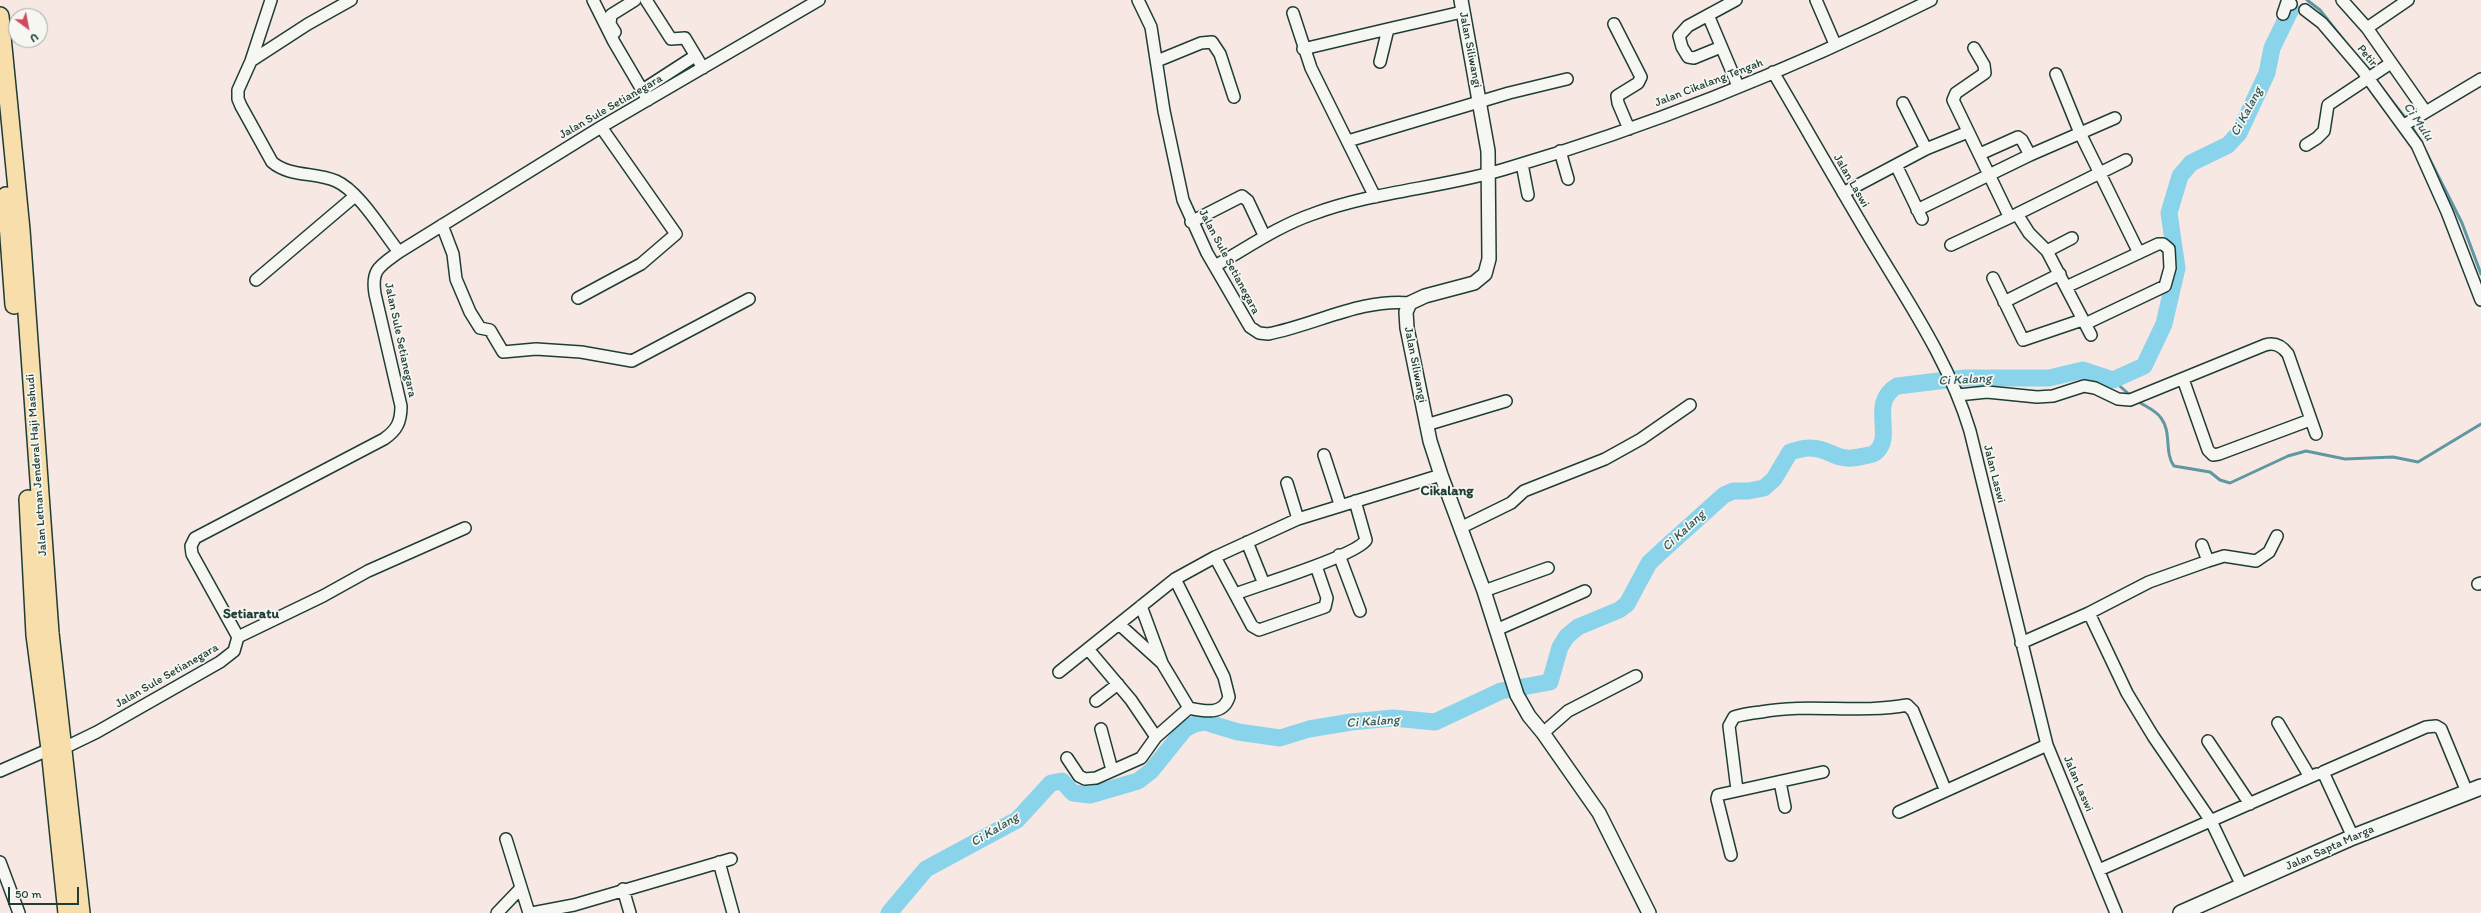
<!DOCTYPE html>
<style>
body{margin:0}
#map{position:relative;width:2481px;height:913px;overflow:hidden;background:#f7e8e4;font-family:Itim,sans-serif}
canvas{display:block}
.north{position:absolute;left:8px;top:8px;width:40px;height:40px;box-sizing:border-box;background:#f6f6f2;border:1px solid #a0aca6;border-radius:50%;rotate:148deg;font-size:11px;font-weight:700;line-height:16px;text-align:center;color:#1f3d34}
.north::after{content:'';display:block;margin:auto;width:14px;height:18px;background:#d1495b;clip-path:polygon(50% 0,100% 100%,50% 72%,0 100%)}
.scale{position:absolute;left:8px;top:887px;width:71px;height:18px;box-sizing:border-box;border:2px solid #1f3d34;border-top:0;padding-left:5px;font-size:12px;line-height:14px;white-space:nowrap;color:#1f3d34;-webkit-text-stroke:3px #f6f6f2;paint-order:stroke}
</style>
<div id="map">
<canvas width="2481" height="913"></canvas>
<div class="north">U</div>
<div class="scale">50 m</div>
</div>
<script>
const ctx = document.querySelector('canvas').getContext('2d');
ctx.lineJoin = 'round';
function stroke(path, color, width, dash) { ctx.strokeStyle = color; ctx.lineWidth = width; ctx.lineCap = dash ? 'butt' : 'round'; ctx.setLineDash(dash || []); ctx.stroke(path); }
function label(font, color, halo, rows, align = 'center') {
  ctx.font = font + ' Itim,sans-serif'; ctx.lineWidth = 3.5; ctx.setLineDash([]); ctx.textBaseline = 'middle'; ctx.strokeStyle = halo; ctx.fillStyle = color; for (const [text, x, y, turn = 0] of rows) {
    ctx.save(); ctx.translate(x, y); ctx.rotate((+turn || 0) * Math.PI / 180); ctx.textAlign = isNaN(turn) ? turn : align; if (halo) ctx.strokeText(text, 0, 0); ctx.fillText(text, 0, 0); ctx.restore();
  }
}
stroke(new Path2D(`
 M2307,0l13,10 87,110
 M2410,124l12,19
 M2424,148l38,75 19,51
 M2113,380l18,16
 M2136,400c8,6 20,10 25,18 11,14 3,35 13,48l36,6 10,8 10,3 58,-27 18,-5 39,8 48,-2 25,5 63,-38`), '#5f98a2', 3);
stroke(new Path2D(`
 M889,913l37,-44 91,-49 34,-37 11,-2 11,12 17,2 48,-14 13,-10 34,-42 10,-5 10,-2 33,10 42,6 29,-9 42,-7 42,-4 42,4 66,-31 49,-9 10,-35 7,-11 11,-9 41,-17 8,-6 22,-41 15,-14 60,-54 9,-4h15l16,-3 10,-9 16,-27c5,-1 12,-4 18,-4 23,-1 27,16 56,8 4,-1 9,-1 12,-4 19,-16 -8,-49 21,-66l67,-8h85l34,-8 30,10 31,-14 20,-42 13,-56 -8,-55 11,-37 11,-13 37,-18 11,-12 28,-60 5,-25 19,-39`), '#8ad4eb', 17);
const minor = new Path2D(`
 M271,0l-20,61 -13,29v9l3,7 31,56c17,15 43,10 64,19 23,10 47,51 63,71
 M593,0l21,42 34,58
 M646,0l25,39 14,-1 18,30
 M1138,0l13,27 13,84 19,89 24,53 43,74 9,6 9,1c47,-9 94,-36 142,-31
 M1816,0l19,44
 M2342,0l25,28 58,83
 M2305,10l17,13 41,48 54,74 30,67 34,88
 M1293,13l18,55 64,129
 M2283,14l4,-12 4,2
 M1708,15l30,71
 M1614,24l27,53 -3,6 -21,13 1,7 11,26
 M2367,28l41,-28
 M615,32l-5,-8 1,-9 24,-15
 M1721,47l-27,11 -6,-1 -6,-10 -3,-11 9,-10 48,-26
 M1974,48l10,17 1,8 -29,20 -3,7 56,116
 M1303,49l85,-20
 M251,61l57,-37 43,-24
 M1157,61l44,-18 11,-1 8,12 14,43
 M1380,62l8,-33 74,-17
 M1773,72c34,58 67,116 101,173 36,60 76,119 96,186l77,314 69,168
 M2056,74l24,59 59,120
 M644,89l51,-33
 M1903,103l23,46
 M2404,125l77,-46
 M1348,141l161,-48 58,-14
 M2306,145l11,-7 7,-7 4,-26 63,-42
 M1560,151l8,28
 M1980,154l38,-17 4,3 8,15
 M1522,164l6,31
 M1896,165l26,54
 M1843,193l83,-44 42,-17
 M1917,210l113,-55 85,-37
 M2017,214l109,-54
 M1191,222l51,-26 6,5 16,34
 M442,225l11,29 3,25 14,33 10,16 10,2 13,22 33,-3 45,3 51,9 117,-62
 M1951,245l66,-31 12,19 18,18 44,84
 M2047,251l25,-13
 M1215,266c32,-18 63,-40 98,-52 62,-23 129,-26 192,-45 146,-43 290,-101 426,-169
 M1993,278l30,62 59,-20
 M256,280l99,-84
 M2066,287l92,-43h5l6,5 1,19 -5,18 -80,38
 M578,298l63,-34 35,-30 -75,-107
 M2004,302l56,-28
 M2183,379l25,71 5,5 6,-1 91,-34
 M1958,395l29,-3 50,5 16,-1 31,-10 11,2 23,11 12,1 135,-55c10,-3 17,1 23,9l28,80
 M1426,425l80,-24
 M1324,455l16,49
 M1287,483l11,36
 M1460,528l51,-25 13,-12 81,-32 36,-20 49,-34
 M1247,542l17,42c18,-6 94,-31 102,-44l-11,-39
 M2202,545l6,16
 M1339,555l21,56
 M1215,557l37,69 7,4 66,-23 2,-9 -11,-32
 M2478,584l3,-1
 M1484,591l64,-23
 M1235,594l29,-10
 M1141,606l21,57 27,45
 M2089,613l38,80 26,43 58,85 31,65
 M1120,625l42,38
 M1496,630l89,-39
 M238,637l85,-41 45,-25 97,-43
 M2021,643l68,-30 60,-31 59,-21 16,-5 32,5 13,-9 8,-16
 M1088,649l43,51 25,37 33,-29c14,3 34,8 40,-11l-5,-20 -49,-98
 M1059,672l116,-93 40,-22 83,-38 143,-44
 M1096,701l22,-17
 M2278,723l32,54 7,-3
 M1101,729l11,41
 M1543,733l25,-22 68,-35
 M2208,741l42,63
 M64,748l33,-16 123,-70 14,-11 4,-14 -46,-83 -1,-8 4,-8 189,-99c13,-9 17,-17 17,-33l-26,-112c-4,-25 5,-28 24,-42l202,-125 218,-127
 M1067,758l12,18 6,3 11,-1 45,-20 15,-21
 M0,771l50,-22
 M1780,782l5,25
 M1737,790l-8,-64 5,-9c9,-3 18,-4 27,-5 49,-9 98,2 146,-7l6,6 32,78
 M1899,812l148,-67
 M2353,837l-30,-65 103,-45 10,-1 5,3 26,63
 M506,839l23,74
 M1731,855l-14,-56 1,-4 105,-23
 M0,862l19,51
 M719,862l14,51
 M2099,870l211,-93
 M623,889l7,24
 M497,913l23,-24
 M532,913l42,-8 157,-46`);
const tertiary = new Path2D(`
 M1461,0l27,151 1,108 -4,15 -11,9 -49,13 -15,7 -4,9 1,16 23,113 11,34 43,116 33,104 12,21 14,17 56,80 50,100`);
const secondary = new Path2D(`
 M2181,913l172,-76 128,-50`);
const primary = new Path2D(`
 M0,16l21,214 29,403 31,280
 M6,196l8,109
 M28,499l7,136 15,114 17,164`);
stroke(minor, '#1f3d34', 14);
stroke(tertiary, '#1f3d34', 16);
stroke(secondary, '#1f3d34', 18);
stroke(primary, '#1f3d34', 20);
stroke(minor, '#f6f6f2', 11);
stroke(tertiary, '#f6f6f2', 13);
stroke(secondary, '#f6f6f2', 15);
stroke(primary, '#f8deab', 17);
label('12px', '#1f3d34', '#f6f6f2', [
 ["Jalan Siliwangi",1470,50,79],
 ["Petir",2367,56,51],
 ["Jalan Cikalang Tengah",1709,83,-21],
 ["Jalan Sule Setianegara",611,107,-30],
 ["Jalan Laswi",1851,181,60],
 ["Jalan Sule Setianegara",1229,262,62],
 ["Jalan Sule Setianegara",400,340,78],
 ["Jalan Siliwangi",1415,365,79],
 ["Jalan Letnan Jenderal Haji Mashudi",37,465,-94],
 ["Jalan Laswi",1994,474,76],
 ["Jalan Sule Setianegara",167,676,-30],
 ["Jalan Laswi",2078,784,67],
 ["Jalan Sapta Marga",2330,848,-24]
]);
label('italic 13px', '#345b59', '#f6f6f2', [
 ["Ci Kalang",2247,112,-62],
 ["Ci Mulu",2418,122,56],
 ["Ci Kalang",1965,380,-3],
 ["Ci Kalang",1684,531,-43],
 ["Ci Kalang",1373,722,-4],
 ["Ci Kalang",995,830,-31]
]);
label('bold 14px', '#1f3d34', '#f6f6f2', [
 ["Cikalang",1447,491],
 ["Setiaratu",251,614]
]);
</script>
